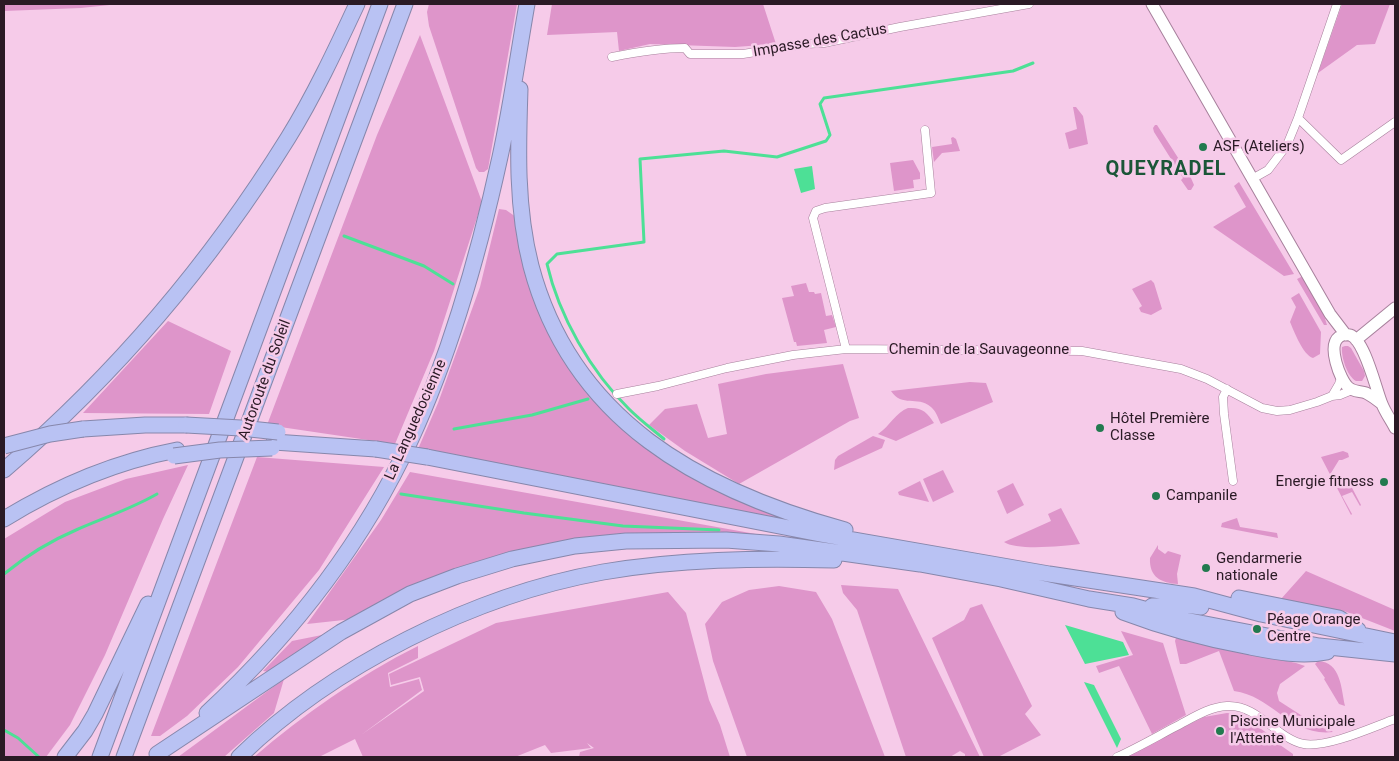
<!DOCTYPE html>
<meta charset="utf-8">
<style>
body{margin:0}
#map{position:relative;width:1399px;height:761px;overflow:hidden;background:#f6cbe9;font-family:Roboto,sans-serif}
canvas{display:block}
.frame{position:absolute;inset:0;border:5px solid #2a1a25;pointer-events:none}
</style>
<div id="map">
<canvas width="1399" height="761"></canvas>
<div class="frame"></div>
</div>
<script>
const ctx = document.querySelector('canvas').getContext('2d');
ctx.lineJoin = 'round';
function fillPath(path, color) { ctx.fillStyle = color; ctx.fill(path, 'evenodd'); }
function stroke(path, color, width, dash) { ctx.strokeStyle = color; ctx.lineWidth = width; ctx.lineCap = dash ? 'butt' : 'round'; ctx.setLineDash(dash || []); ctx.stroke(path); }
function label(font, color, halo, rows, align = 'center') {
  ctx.font = font + ' Roboto,sans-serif'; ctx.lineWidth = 5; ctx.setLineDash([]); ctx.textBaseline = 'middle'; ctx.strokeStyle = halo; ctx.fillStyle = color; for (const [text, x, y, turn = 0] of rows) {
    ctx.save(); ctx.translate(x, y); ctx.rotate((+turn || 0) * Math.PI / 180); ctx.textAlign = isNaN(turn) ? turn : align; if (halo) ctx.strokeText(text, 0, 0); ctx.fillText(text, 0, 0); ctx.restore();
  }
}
fillPath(new Path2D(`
 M4,4h115l-38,4 -77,3z
 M429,4h88l-29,165 -4,3h-5l-3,-4 -47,-142 -2,-14z
 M552,4h211l13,40 -41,3 -85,-3 -31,7 -2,-19 -70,3z
 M1342,4h48l-15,40 -18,1 -39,28z
 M420,35l62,167 -48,149 -39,93 -128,-19 110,-290z
 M1073,107h3l7,9 5,28 -19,5 -4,-16 12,-4z
 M1155,125h2l34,53 3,7 -3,5h-3l-7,-10 2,-2 -29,-46 -1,-4z
 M953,137l3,2 4,12 -18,2 -8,9 -2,-15 20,-3 -1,-6z
 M913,160l7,13v6l-7,1 1,8 -20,3 -4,-28z
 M1239,182l55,92 -10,2 -71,-49 33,-20 -12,-21z
 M499,209l7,1 10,7 12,57 91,148 182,101 -15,-2 -368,-72 20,-46 42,-116z
 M1303,276l20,36 4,13h-3l-27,-46z
 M1151,280l3,3 8,26 -11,6 -10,-3 -2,-4 3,-2 -10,-17z
 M806,283l3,9h5l1,2 6,-1 5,23 6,-1 4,12 -12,3 3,13 -30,3 -1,-4h-2l-12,-44 12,-2 -3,-10z
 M1299,293l22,39 -1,22 -7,4c-10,-3 -19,-27 -23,-36l6,-15 -5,-9z
 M168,321l63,30 -22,63 -126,-1z
 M1345,346h3l3,2 13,23 1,5 -3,5h-6c-9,-5 -15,-24 -14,-34z
 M843,364l16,54 -9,3 -111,63 -54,-33 -36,-26 16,-16 32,-5 11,34 19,-4 -9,-50 48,-10z
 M970,382l16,1 7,19 -52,22c-3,-6 -5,-13 -10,-17 -14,-12 -29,1 -40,-16z
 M908,408c14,-1 19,4 26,15l-38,18 -18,-7c12,-8 18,-22 30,-26z
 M873,436l12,4 -3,8 -48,22 1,-10 3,-4z
 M1343,451l5,2 1,4 -7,3h-3l-8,13 17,12 2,-1 11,21 -1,1 -8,-14 -10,4 10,18 -1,1 -30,-58z
 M257,457l127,10 -65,103 -81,97 -51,49 -27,20h-9z
 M188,465l-25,54 -58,136 -35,70 -24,32h-42v-218l61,-37 61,-23z
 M943,470l11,22 -21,10 -10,-23z
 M410,472l357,64 -229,12 -185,71 -46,5 74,-104z
 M920,481l9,21 -30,-7 -1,-3z
 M1013,483l11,22 -17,9 -10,-23z
 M1061,508l19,36c-15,2 -64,7 -76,-2l47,-21 -3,-7z
 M1237,518l3,9 37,6 1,5 -57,-11 1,-4z
 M1158,545v4l7,5 3,-3 13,4 -4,19 1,10c-17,-1 -29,-7 -28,-26z
 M1306,571l89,39v21l-51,-20 -63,-12z
 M841,585l57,4 82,168h-15v-3l-5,-3 -10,6h-44l-49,-147 -14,-17z
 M779,586l37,6 16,27 53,138h-138l-34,-96 -8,-37 17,-22 27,-12z
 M668,592l18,21 23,87 11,25 10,32h-151l1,-5 14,-4 -7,-5 4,5 -40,5 -6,-8 -30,12h-152l-8,-18 -36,18h-65c50,-43 104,-81 164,-111v12l-30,15 2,14 29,-8 3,11 -61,45 63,-44 -4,-14 -29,8 -2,-11 107,-51z
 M982,604l50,102 -7,8 16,21 -43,22h-14l-52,-119 32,-18 6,-12z
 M1121,631l42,12 23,72 -34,19 -33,-68 -20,7 -3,-7 37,-11z
 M327,634l-58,38 -6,-1 29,-30z
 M1176,638l120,25 9,3 -25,18 -3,9 2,8 28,18 19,8 7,5c-43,5 -60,-36 -99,-41l-15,-40 -33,13h-6l-5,-23z
 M1318,661c23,1 23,27 27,45l-6,-2 -15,-25 1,-1 -10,-14z
 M284,679l-10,34 -50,44h-46z
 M1227,713l14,2 33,23 -1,2 20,14v3h-170l81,-40z`), '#de95ca');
fillPath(new Path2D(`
 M812,166l3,23 -14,4 -7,-24z
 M1065,625l58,17 6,13 -44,9z
 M1084,682l10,3 27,54 -4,9z`), '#4de096');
stroke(new Path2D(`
 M344,236l80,30 29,18
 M454,429l78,-14 56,-16
 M664,439c-12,-10 -24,-19 -35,-30 -38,-37 -70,-93 -82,-145l10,-10 87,-12 -4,-83 84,-8 53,6 49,-16 4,-6 -10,-31 4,-6 189,-27 20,-8
 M401,494l123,19 99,13 96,4
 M4,574c22,-18 46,-33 72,-44 27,-12 55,-21 81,-36
 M4,730l14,8 21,19`), '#4de096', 3);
const street = new Path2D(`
 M612,57c25,-5 48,-9 73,-9l5,6h53l63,-10 18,-1 76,-16 129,-23
 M1298,118l43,42 54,-38
 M1252,179l16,-9 19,-25 11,-27 39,-114
 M846,349l-33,-131 3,-7 9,-3 106,-15 -6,-63
 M1227,389l-4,8 1,17 9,67
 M617,394l41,-8 69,-18 66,-13 53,-6 236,2 99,18 26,10 55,29 15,3 13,-1 27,-8 15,-6 8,-1 12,-5
 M1332,396l7,-12 3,-8
 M1117,757c20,-9 39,-20 58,-30 16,-8 33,-20 52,-21 31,-2 51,34 77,38 23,4 69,-17 91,-25`);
const secondary = new Path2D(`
 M1152,4l178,310 16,21
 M1356,340l39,-32
 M1382,404c-5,-4 -10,-8 -16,-11 -6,-2 -13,-1 -18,-6 -8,-8 -21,-41 -9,-50 3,-2 7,-3 11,-2 15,5 26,55 32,69 3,8 9,16 13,24`);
const highway = new Path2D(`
 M520,89c-2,59 -4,119 11,177 41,155 169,224 314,264
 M83,429l62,-4h41
 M274,442l102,7
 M427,457l393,77 229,40 145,22 67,18 134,28
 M4,470c111,-95 207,-208 284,-332 26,-42 48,-89 69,-134
 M4,519c54,-33 110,-57 173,-69
 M1239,598l100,20 19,12
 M1152,606l34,-1 15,2
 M1123,612c42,16 84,27 127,35 26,5 51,10 77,5
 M207,713c83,-77 156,-170 204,-274 41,-89 68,-186 89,-282 11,-50 18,-102 27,-153
 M157,754l184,-122 69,-38 47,-18 55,-17 63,-13 51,-5 100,-1 53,4 141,20 81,15 88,20 44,7 52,14 134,26 76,8
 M65,757l20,-26 10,-17 53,-110
 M100,757l280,-753
 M124,757l281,-753
 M239,757c93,-91 236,-162 364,-185 76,-13 153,-14 231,-12`);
stroke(street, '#a7809c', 9);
stroke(secondary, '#a7809c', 13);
stroke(highway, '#8787ab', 17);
stroke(street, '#fff', 8);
stroke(secondary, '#fff', 11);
stroke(highway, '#b9c2f3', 15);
const highwayBridge = new Path2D(`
 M186,425l55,3 37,4
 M4,446l46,-12 33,-5
 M376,449l51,8
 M174,456l46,-6 52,-2`);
stroke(highwayBridge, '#8787ab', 17, []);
stroke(highwayBridge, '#b9c2f3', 15);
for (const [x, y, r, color] of [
 [1203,147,5,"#227a4f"],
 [1100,428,5,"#227a4f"],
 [1384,482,5,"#227a4f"],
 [1156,496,5,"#227a4f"],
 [1206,568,5,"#227a4f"],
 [1257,629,5,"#227a4f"],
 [1220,731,5,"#227a4f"]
]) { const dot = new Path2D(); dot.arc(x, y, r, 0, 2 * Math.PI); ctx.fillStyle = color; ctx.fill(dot); stroke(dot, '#f6cbe9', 2); }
label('15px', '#2a1a25', '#f6cbe9', [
 ["Impasse des Cactus",820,41,-10],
 ["Chemin de la Sauvageonne",979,350],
 ["Autoroute du Soleil",265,380,-70],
 ["La Languedocienne",416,420,-66]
]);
label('15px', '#2a1a25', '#f6cbe9', [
 ["ASF (Ateliers)",1213,147],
 ["Hôtel Première",1110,419],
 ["Classe",1110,436],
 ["Energie fitness",1374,482,"right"],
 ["Campanile",1166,496],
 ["Gendarmerie",1216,559],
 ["nationale",1216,576],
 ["Péage Orange",1267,620],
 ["Centre",1267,637],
 ["Piscine Municipale",1230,722],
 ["l'Attente",1230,739]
], 'left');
ctx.letterSpacing = '1px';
label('bold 20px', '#1b5638', '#f6cbe9', [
 ["QUEYRADEL",1166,170]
]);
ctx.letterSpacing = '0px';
</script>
